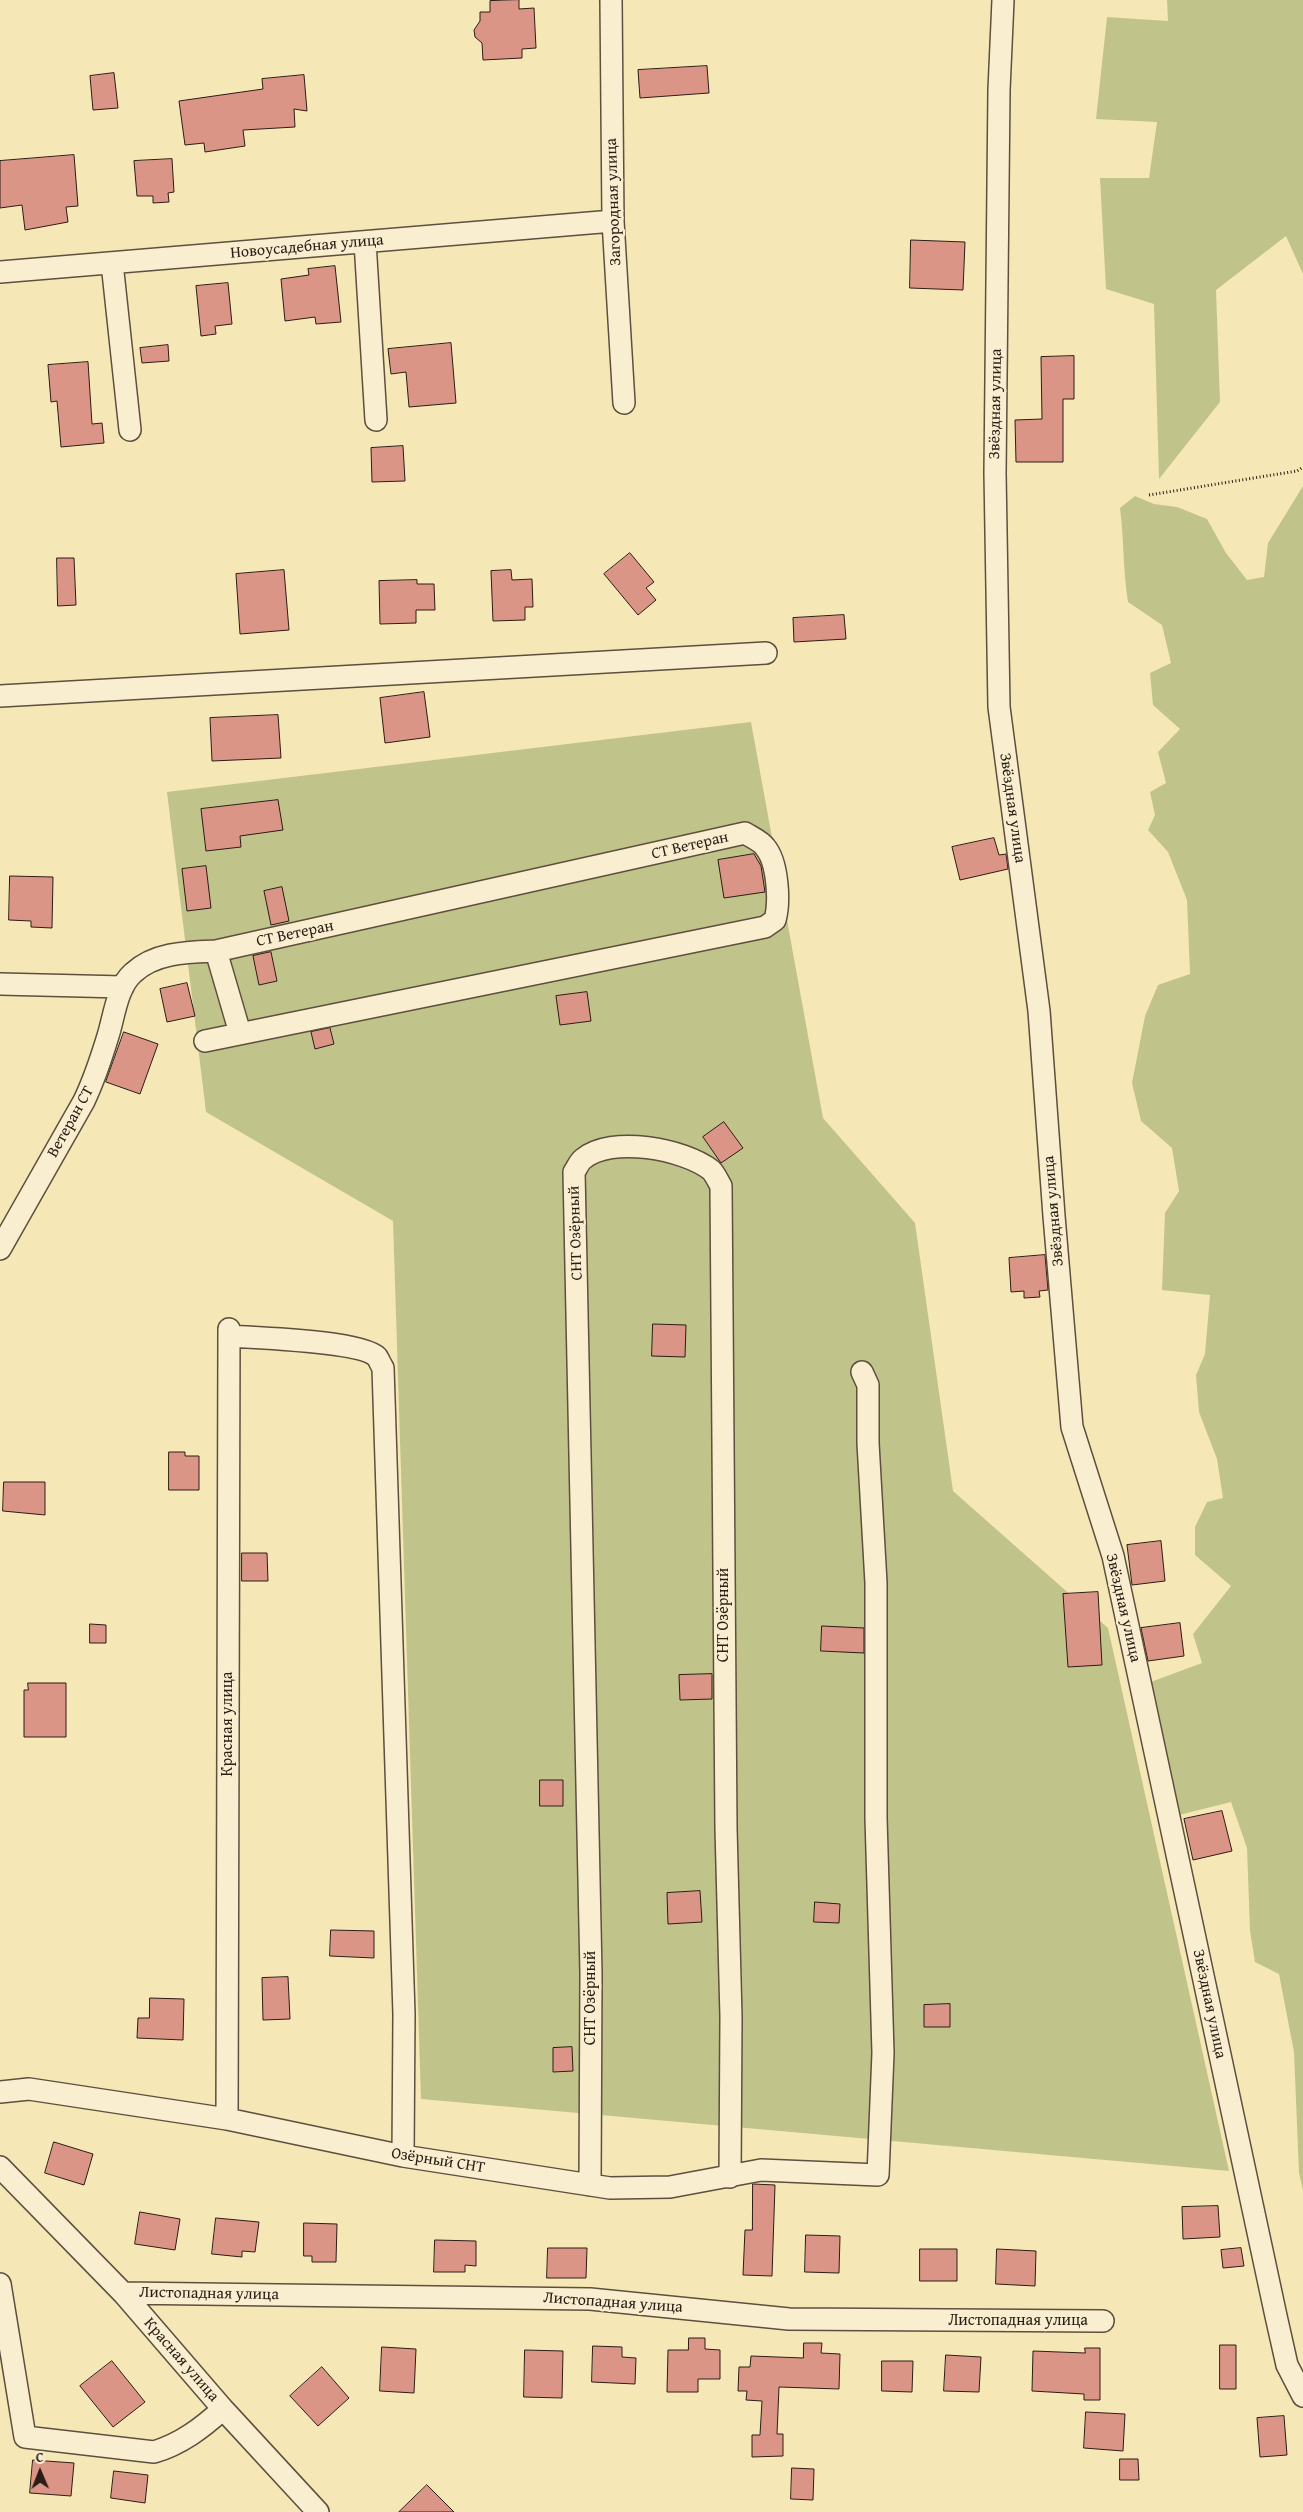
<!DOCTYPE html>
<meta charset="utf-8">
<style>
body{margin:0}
#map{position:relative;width:1303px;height:2512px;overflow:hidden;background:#f6e7b6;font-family:"Gentium Book Plus",serif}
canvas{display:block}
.north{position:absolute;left:15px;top:2447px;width:50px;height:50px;-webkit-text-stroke:4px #f9efd0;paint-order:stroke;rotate:359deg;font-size:14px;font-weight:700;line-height:20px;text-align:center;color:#2c1c16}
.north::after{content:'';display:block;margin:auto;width:18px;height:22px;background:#2c1c16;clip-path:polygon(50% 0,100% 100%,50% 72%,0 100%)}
</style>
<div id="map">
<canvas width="1303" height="2512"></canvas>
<div class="north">С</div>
</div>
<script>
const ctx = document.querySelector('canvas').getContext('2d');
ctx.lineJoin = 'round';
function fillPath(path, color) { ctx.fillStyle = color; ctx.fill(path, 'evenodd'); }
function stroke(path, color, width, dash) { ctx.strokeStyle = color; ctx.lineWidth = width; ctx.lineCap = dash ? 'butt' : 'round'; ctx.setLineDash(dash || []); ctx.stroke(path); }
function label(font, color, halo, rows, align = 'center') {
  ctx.font = font + ' "Gentium Book Plus",serif'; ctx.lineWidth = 4.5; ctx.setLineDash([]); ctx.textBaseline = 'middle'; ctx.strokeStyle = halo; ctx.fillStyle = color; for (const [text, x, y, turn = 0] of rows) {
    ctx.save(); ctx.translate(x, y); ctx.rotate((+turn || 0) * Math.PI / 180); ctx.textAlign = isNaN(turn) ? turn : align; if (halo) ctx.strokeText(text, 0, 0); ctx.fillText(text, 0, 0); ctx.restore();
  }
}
fillPath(new Path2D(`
 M1167,0h136v274l-17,-38 -70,54 4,112 -61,77 -5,-175 -48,-15 -6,-111h49l8,-56 -61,-3 11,-102 61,4z
 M1303,486v1704l-4,-17 -5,-121 -15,-78 -24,-12 -5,-31 -3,-83 -16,-46 -56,14 -27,-133 54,-20 -9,-29 38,-48 -36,-31v-28l12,-25 16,-4 -6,-39 -18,-47 -3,-37 9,-21 5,-59 -48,-5 3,-77 14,-22 -7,-43 -31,-27 -9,-38 13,-67 13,-31 32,-11 -3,-74 -19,-48 -20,-22 7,-15 -5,-23 16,-9 -8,-31 22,-23 -27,-24 -3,-32 21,-10 -9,-38 -34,-23c-5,-31 -4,-63 -8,-94l15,-12 19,8 23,3 30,12 19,34 21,27 17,-3 4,-34z
 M751,722l72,396 92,105 38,268 155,137 121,543 -808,-72 -28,-878 -187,-109 -39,-320z`), '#c1c48a');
const building = new Path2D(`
 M519,0v9l15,-1 2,40 -14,1v9l-39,2 -1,-17 -7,-6 -1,-7 6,-9v-9h10v-11z
 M707,66l2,27 -69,5 -2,-28z
 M114,73l4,35 -25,2 -3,-34z
 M304,75l3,36 -13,-2 1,18 -52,3 2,16 -40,6 -1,-9 -19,2 -6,-44 84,-12 -1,-10z
 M74,155l4,51 -12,1 2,15 -43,8 -3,-25 -22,3v-47z
 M172,159l2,33 -6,1 1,9 -16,1v-7h-16l-3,-35z
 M911,240l54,2 -2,48 -53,-2z
 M335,266l6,56 -25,2 -1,-7 -30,4 -4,-42 28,-4 -1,-6z
 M228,283l4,41 -17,2 1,8 -15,2 -5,-50z
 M451,343l5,60 -47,4 -3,-35 -15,2 -3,-25z
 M168,345l1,16 -27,2 -2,-15z
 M1074,356v43h-11v63h-47l-1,-42 27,-1 -1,-62z
 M88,362l4,62 10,-1 2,20 -43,4 -4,-46 -6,1 -3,-37z
 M403,446l2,35 -33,1 -1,-34z
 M630,553l24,29 -8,6 10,12 -18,15 -34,-41z
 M57,558h17l2,47 -18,1z
 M284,570l5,60 -49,4 -4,-60z
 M511,570l1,10 20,-1 1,28h-8v13l-32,1 -2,-50z
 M417,580v4h17l1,26h-19v13l-36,1 -1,-43z
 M844,615l2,24 -52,3 -1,-24z
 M424,692l6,45 -45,6 -5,-45z
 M278,715l3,43 -69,3 -2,-43z
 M278,800l5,30 -43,6 1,11 -35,4 -5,-42z
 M994,838l5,17 7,-1 2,15 -48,11 -8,-33z
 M754,854l7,12 4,26 -41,6 -6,-38z
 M206,866l5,42 -24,3 -5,-42z
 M10,876l43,1 -1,51 -21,-1v-6l-22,-1z
 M282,887l7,34 -18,4 -7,-34z
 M271,952l6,29 -18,4 -6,-29z
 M187,983l8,33 -28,6 -7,-33z
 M587,992l4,29 -31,4 -4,-29z
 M330,1028l4,16 -19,5 -4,-17z
 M124,1032l34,12 -18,50 -34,-12z
 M724,1122l19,26 -22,15 -18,-26z
 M1045,1255l3,35 -9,1 1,6 -16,1v-7l-13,1 -2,-34z
 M653,1324l33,1 -1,32 -33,-1z
 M169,1452h16v4h14v34h-30z
 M4,1482h41v33l-42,-4z
 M1161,1541l4,40 -33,4 -5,-40z
 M242,1553h25l1,28h-26z
 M1098,1592l4,73 -34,2 -5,-73z
 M1180,1623l4,33 -36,5 -7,-33z
 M90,1624l16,1v18h-16z
 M822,1626l42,2v25l-43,-2z
 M712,1674v25l-32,1 -1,-25z
 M28,1683h38v54h-42v-47h4z
 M540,1780h23v26h-23z
 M1222,1811l10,40 -39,9 -9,-41z
 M700,1891l2,31 -34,2 -1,-31z
 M815,1902l25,2 -1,19 -25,-1z
 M331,1930l43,1v27l-44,-2z
 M288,1977l2,42 -27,1 -1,-42z
 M150,1998l34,1 -1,41 -46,-2 1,-20h11z
 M950,2004v23h-26v-22z
 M572,2047l1,24 -20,1v-24z
 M54,2142l39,12 -9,31 -39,-12z
 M753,2184l22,1 -3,91 -29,-1 2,-45h7z
 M1218,2206l2,31 -37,2 -1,-32z
 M140,2212l40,7 -5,31 -40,-6z
 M216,2218l43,4 -4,30 -13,-1v6l-30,-3z
 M304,2223l33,1 -1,38h-24v-6h-8z
 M806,2235l34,1 -1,37 -34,-1z
 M435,2240l41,1v25l-11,-1v7h-31z
 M548,2248h39l-1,30h-39z
 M1241,2248l3,18 -21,2 -2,-18z
 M920,2249h37v32h-37z
 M997,2249l39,2 -1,35 -39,-2z
 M689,2338h16v11l15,1v29h-22v13h-31l1,-42h20z
 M804,2343h18l-1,10 19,1 -1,35 -60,-2 -2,47h6v22l-31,1v-22h8l2,-34 -16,-1 1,-9h-9l1,-24h11l1,-11 52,2z
 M1220,2345h16v44h-16z
 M593,2346l29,1v10l14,1 -1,26 -43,-2z
 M382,2347l34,2 -2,44 -34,-2z
 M1085,2348h15v52h-16v-6l-52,-3 1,-40 52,2z
 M525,2350l38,1 -1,47 -38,-1z
 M946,2355l35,2 -2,35 -35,-1z
 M112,2361l33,41 -32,25 -33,-41z
 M882,2361h31l-1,31 -30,-1z
 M322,2367l27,31 -31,28 -28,-30z
 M1086,2412l39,2 -2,37 -39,-3z
 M1284,2416l3,39 -27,2 -3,-39z
 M1120,2459h18l1,21h-19z
 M33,2460l41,3 -3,33 -41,-3z
 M792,2468l22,1 -1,31 -22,-1z
 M114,2471l34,4 -3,28 -34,-5z
 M427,2485l27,27h-55z`);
fillPath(building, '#db9586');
stroke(building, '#2c1c16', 1);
const minor = new Path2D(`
 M611,0l2,221 11,182
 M1003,0l-4,90 -4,383 4,234 40,304 15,205 18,211 41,129 163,760 11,49 16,31
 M365,242l11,178
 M112,263l18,167
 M0,272l613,-51
 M0,696l766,-43
 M216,951l24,82
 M0,984l123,3
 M0,1249l84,-148c10,-21 17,-42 24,-65 6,-19 9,-49 25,-63 22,-21 56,-21 83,-22l529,-118c6,4 16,8 20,14 13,15 15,55 10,73l-10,7 -560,114
 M229,1336c27,2 132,5 148,21 2,3 4,8 6,11l21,646 -1,142
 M0,2092l29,-3 198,30 176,37 207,32 60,-1 91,-17 117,5 5,-122 -7,-235v-235l-8,-140v-58l-6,-13
 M227,2119l2,-790
 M0,2167l123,126 100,116 95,103
 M590,2185l1,-211 -17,-802c3,-4 5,-10 9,-13 28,-24 101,-10 128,11 4,4 7,11 10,16l5,642 5,189 -1,160
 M0,2284l25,153 129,15c27,-8 48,-24 69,-43
 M123,2293l467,6 199,20 314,2`);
stroke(minor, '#5e4f3e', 24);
stroke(new Path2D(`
 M1149,495l148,-24 6,-4`), '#2c1c16', 3, [1, 2.5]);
stroke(minor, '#f9efd0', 21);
label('16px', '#2c1c16', '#f9efd0', [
 ["Загородная улица",614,202,-92],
 ["Новоусадебная улица",307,247,-5],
 ["Звёздная улица",996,404,-89],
 ["Звёздная улица",1012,808,82],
 ["СТ Ветеран",690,846,-13],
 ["СТ Ветеран",295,934,-12],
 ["Ветеран СТ",71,1122,-61],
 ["Звёздная улица",1054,1211,-95],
 ["СНТ Озёрный",576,1233,-92],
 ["Звёздная улица",1123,1608,77],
 ["СНТ Озёрный",724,1615,-90],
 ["Красная улица",228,1724,-90],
 ["СНТ Озёрный",591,1998,-90],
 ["Звёздная улица",1209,2004,78],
 ["Озёрный СНТ",438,2161,9],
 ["Листопадная улица",209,2294,1],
 ["Листопадная улица",613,2303,4],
 ["Листопадная улица",1018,2321],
 ["Красная улица",181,2360,49]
]);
</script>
